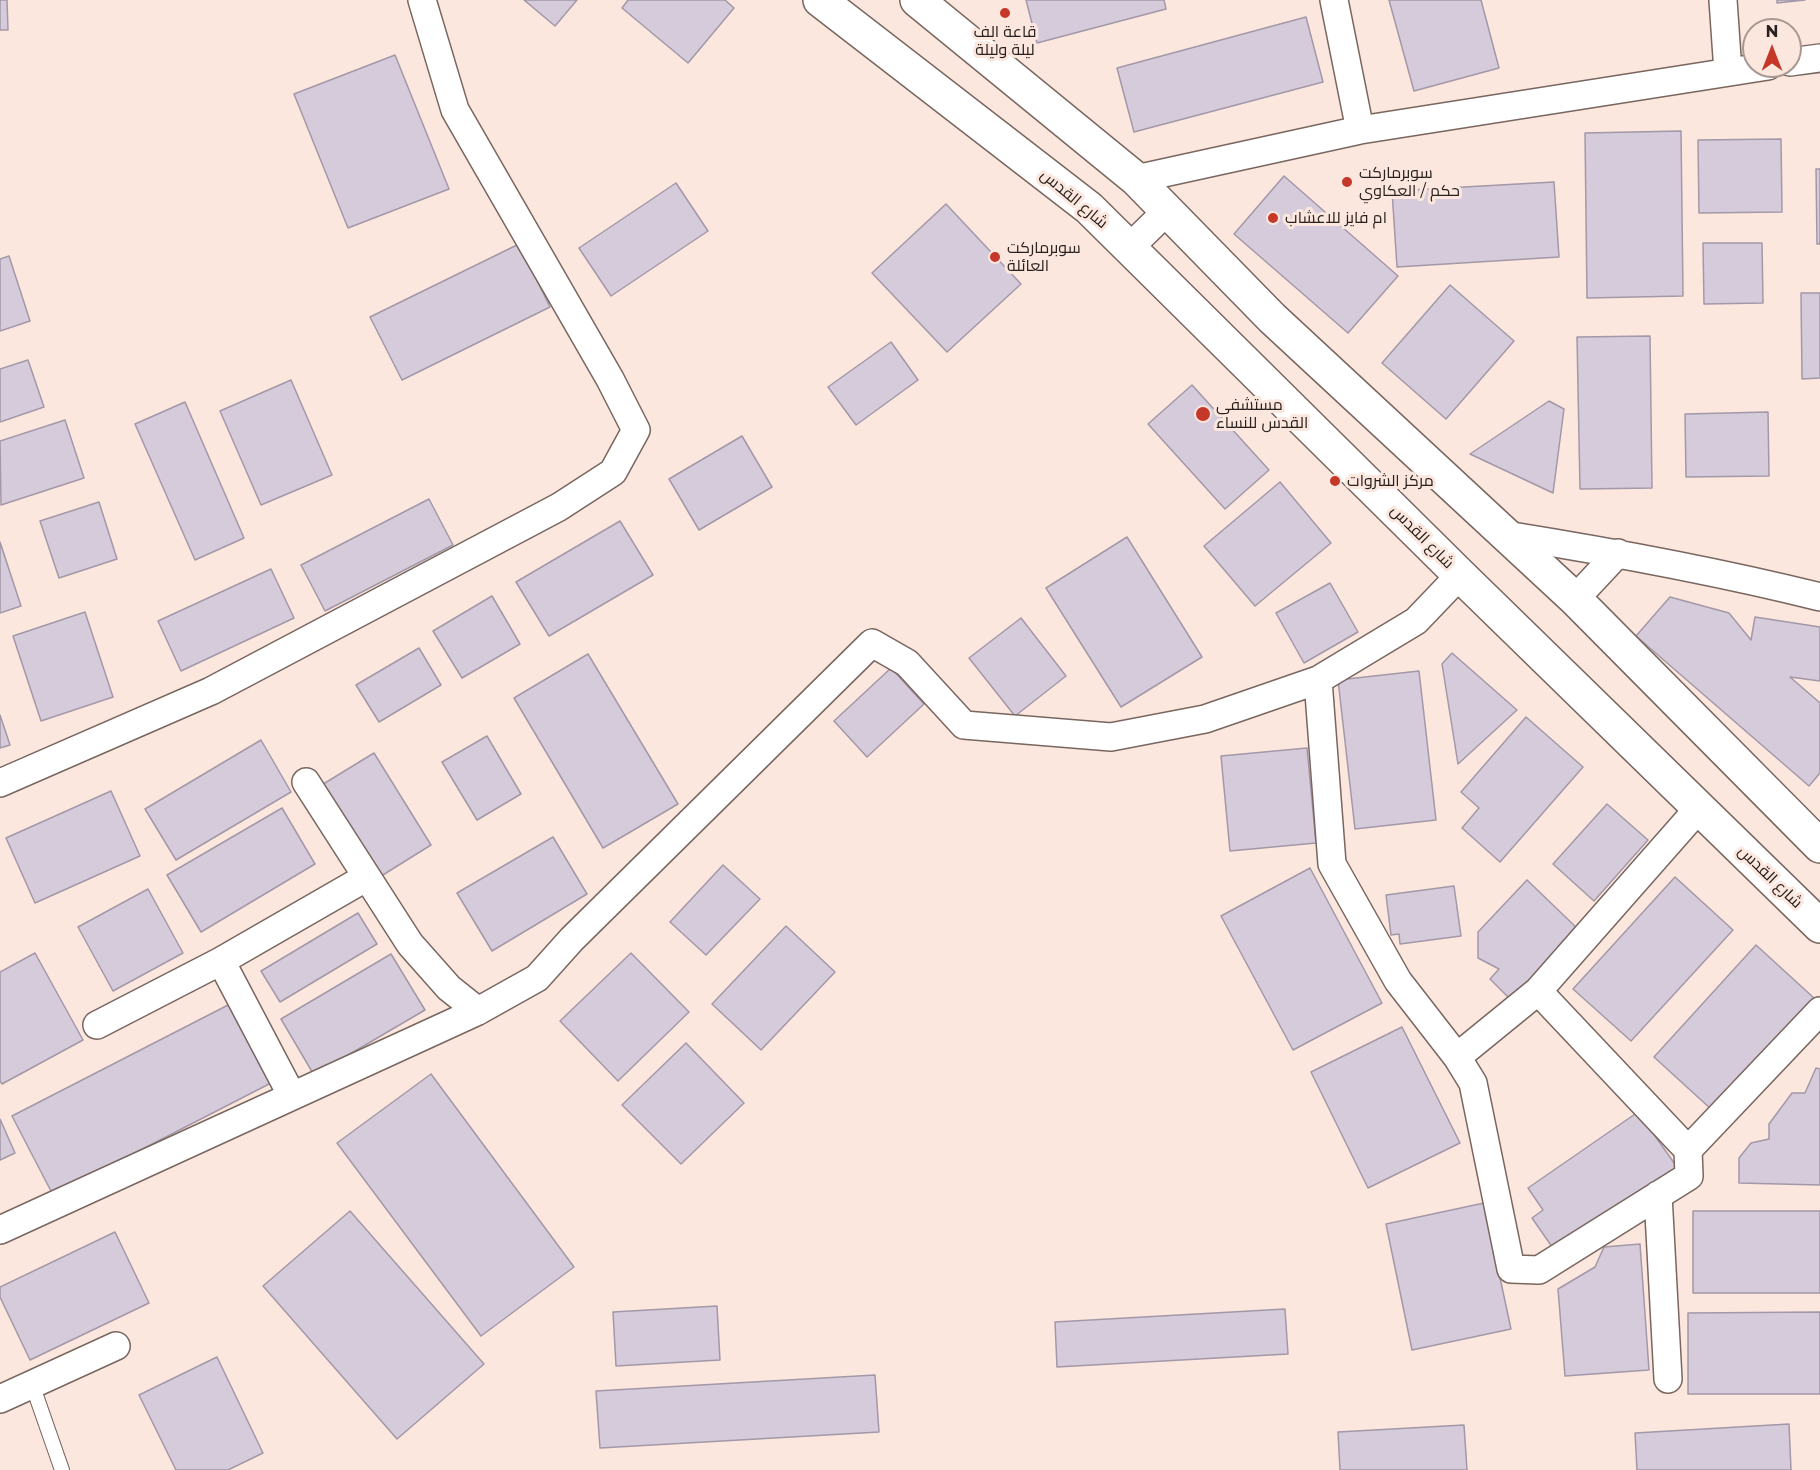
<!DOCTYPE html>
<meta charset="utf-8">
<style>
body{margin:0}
#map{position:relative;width:1820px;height:1470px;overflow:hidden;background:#fce7df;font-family:Montserrat,sans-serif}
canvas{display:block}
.north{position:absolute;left:1742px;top:18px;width:60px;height:60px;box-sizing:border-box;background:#fce7df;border:2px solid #a79892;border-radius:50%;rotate:0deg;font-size:16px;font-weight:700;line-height:24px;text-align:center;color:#28211e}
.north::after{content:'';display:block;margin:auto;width:21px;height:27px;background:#c53829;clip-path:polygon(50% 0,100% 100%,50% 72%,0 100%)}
</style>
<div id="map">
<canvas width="1820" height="1470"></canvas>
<div class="north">N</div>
</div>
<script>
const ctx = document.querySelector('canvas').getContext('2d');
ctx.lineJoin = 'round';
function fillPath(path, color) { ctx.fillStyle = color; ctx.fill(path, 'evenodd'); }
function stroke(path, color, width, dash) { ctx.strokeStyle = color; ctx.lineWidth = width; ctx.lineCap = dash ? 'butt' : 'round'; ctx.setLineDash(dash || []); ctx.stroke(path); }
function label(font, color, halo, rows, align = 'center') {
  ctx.font = font + ' Montserrat,Cairo,sans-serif'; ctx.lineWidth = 6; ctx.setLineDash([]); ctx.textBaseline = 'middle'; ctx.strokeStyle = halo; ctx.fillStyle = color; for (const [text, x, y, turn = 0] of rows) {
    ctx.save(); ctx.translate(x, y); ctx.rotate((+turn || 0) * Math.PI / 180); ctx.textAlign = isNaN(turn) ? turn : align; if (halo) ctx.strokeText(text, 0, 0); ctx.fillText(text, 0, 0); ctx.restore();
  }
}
const building = new Path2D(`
 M0,0h7l1,30h-8z
 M524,0h53l-22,26z
 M628,0h97l9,8 -46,55 -66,-55z
 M1026,0h138l2,9 -129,34z
 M1389,0h92l18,68 -85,23z
 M1777,0h28l-28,3z
 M1306,17l17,65 -189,50 -17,-64z
 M395,55l54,134 -101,39 -54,-134z
 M1681,131l2,165 -96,2 -2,-165z
 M1781,139l1,73 -83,1 -1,-73z
 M1816,169h4v75h-3z
 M1284,176l114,100 -50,57 -114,-99z
 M1554,182l5,75 -162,10 -5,-76z
 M676,183l32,48 -97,65 -32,-48z
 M946,204l75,80 -74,68 -75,-79z
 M1703,243h59l1,60 -59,1z
 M519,244l31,63 -148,73 -32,-63z
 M9,256l21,65 -30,10v-72z
 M1450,285l64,56 -68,78 -64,-56z
 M1801,293h19v85l-18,1z
 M1650,336l2,152 -72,1 -3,-152z
 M891,342l27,38 -62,45 -28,-38z
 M28,360l16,47 -44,15v-53z
 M291,380l41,95 -71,30 -41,-94z
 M1192,385l77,85 -44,39 -77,-85z
 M1549,401l15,8 -11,84 -83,-39z
 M185,402l59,136 -49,22 -60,-136z
 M1768,412l1,64 -83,1 -1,-63z
 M65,420l19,58 -83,27 -1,-64z
 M742,436l30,51 -73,43 -30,-51z
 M1280,482l51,61 -76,63 -51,-60z
 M429,499l24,46 -128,66 -24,-46z
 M99,502l18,57 -58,19 -19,-57z
 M620,521l33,54 -104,61 -33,-54z
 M1127,537l75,120 -81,50 -75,-119z
 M0,542l21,64 -21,7z
 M271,569l23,49 -113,53 -23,-50z
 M1330,583l28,49 -54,31 -28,-50z
 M492,596l28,48 -58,34 -29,-47z
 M1670,597l59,16 22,27 4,-23 65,10v54l-30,-4 30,26v70l-11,13 -173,-150z
 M85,612l28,85 -72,24 -28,-85z
 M1021,618l45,58 -51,40 -46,-58z
 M419,648l22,37 -62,37 -23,-37z
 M1452,653l65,57 -59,54 -16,-100z
 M588,654l90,150 -75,44 -89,-150z
 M891,668l33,36 -57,53 -33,-36z
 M1419,671l17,149 -81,9 -17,-149z
 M0,715l10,30 -10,3z
 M1526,717l57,50 -83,95 -38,-34 17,-20 -18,-16z
 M487,736l34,58 -44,26 -35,-58z
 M261,740l30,52 -115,68 -31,-51z
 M1307,748l9,95 -86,8 -9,-95z
 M374,753l57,92 -53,33 -58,-92z
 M111,791l29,65 -105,47 -29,-65z
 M1607,804l41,36 -54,61 -41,-37z
 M282,808l33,56 -114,68 -34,-57z
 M553,837l34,57 -95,57 -35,-58z
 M723,865l37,34 -54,56 -36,-33z
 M1310,868l72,135 -89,47 -72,-134z
 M1675,877l58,53 -102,111 -58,-52z
 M1527,880l52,50 -67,71 -22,-22 9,-10 -21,-11v-26z
 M1454,886l7,50 -61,8 -1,-10 -8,1 -5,-40z
 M148,889l35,64 -70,38 -35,-64z
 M358,913l19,31 -97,58 -19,-31z
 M786,926l49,46 -74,78 -49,-46z
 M1756,945l58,53 -102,112 -58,-53z
 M35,953l48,87 -81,44 -2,-3v-109z
 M631,953l58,59 -71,69 -58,-60z
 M391,954l34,56 -111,65 -33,-56z
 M230,1004l41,79 -218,112 -41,-79z
 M1402,1027l58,116 -92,45 -57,-116z
 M686,1043l58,60 -63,61 -59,-59z
 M1816,1068l4,1v116l-81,-2v-25l12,-15 18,-4v-15l23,-31h13z
 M431,1074l143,193 -93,69 -144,-193z
 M1638,1112l39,55 -122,84 -23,-33 11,-8 -15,-22z
 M0,1119l15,34 -15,7z
 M1484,1203l27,126 -99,21 -26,-126z
 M350,1211l134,153 -87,75 -134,-153z
 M1693,1211h127v82h-127z
 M115,1232l34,71 -119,57 -30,-63v-10z
 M1640,1244l9,126 -84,6 -7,-87 37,-22 9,-20z
 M717,1306l3,54 -104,6 -3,-54z
 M1285,1309l3,45 -231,13 -2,-45z
 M1820,1312v82h-132v-81z
 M217,1357l46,96 -35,17h-52l-37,-75z
 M875,1375l4,57 -279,16 -4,-57z
 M1789,1424l2,46h-154l-2,-37z
 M1464,1425l3,45h-127l-2,-38z`);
fillPath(building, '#d6cbdb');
stroke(building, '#a398a7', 1.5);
const lane = new Path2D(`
 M32,1384l30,86`);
const street = new Path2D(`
 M1334,0l26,130
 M1723,0l5,72
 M1790,62l30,-4
 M1136,179l224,-49 408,-64
 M1129,248l38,-37
 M1506,535c106,17 210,36 314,62
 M1575,599l43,-46
 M1318,680l14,184 66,117 59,76 16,26 38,186 28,1 150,-94 -1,-26 132,-139
 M306,782l104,162 39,44 29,23
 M0,783l211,-92 348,-184 54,-35 23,-42 -26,-51 -155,-269 -33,-110
 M221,961l71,135
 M1538,991l150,159
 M97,1025l124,-64 146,-84
 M1457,1057l81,-66 161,-183
 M1658,1195l10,184
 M0,1230l478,-219 59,-33 35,-39 300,-296 35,20 57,62 147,12 94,-18 113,-39 98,-59 44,-46
 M0,1399l116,-53`);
const secondary = new Path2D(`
 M820,0l269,208 371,367 360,351
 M917,0l219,179 136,139 303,281 245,247`);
stroke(lane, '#78665f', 16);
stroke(street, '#78665f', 30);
stroke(secondary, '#78665f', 36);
stroke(lane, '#fff', 14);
stroke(street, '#fff', 27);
stroke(secondary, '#fff', 33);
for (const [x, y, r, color] of [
 [1005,13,6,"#c53829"],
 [1347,182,6,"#c53829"],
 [1273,218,6,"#c53829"],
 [995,257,6,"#c53829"],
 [1203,414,8,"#c53829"],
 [1335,481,6,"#c53829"]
]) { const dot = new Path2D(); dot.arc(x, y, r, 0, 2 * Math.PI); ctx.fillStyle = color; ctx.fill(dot); stroke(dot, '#fce7df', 2); }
label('16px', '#28211e', '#fce7df', [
 ["قاعة الف",1005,32,"center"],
 ["ليلة وليلة",1005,50,"center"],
 ["سوبرماركت",1359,173],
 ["حكم / العكاوي",1359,191],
 ["ام فايز للاعشاب",1285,218],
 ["سوبرماركت",1007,248],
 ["العائلة",1007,266],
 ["مستشفى",1216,405],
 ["القدس للنساء",1216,423],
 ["مركز الشروات",1347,481]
], 'left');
label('16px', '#28211e', '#fce7df', [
 ["شارع القدس",1074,199,40],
 ["شارع القدس",1422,537,45],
 ["شارع القدس",1770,877,44]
]);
</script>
